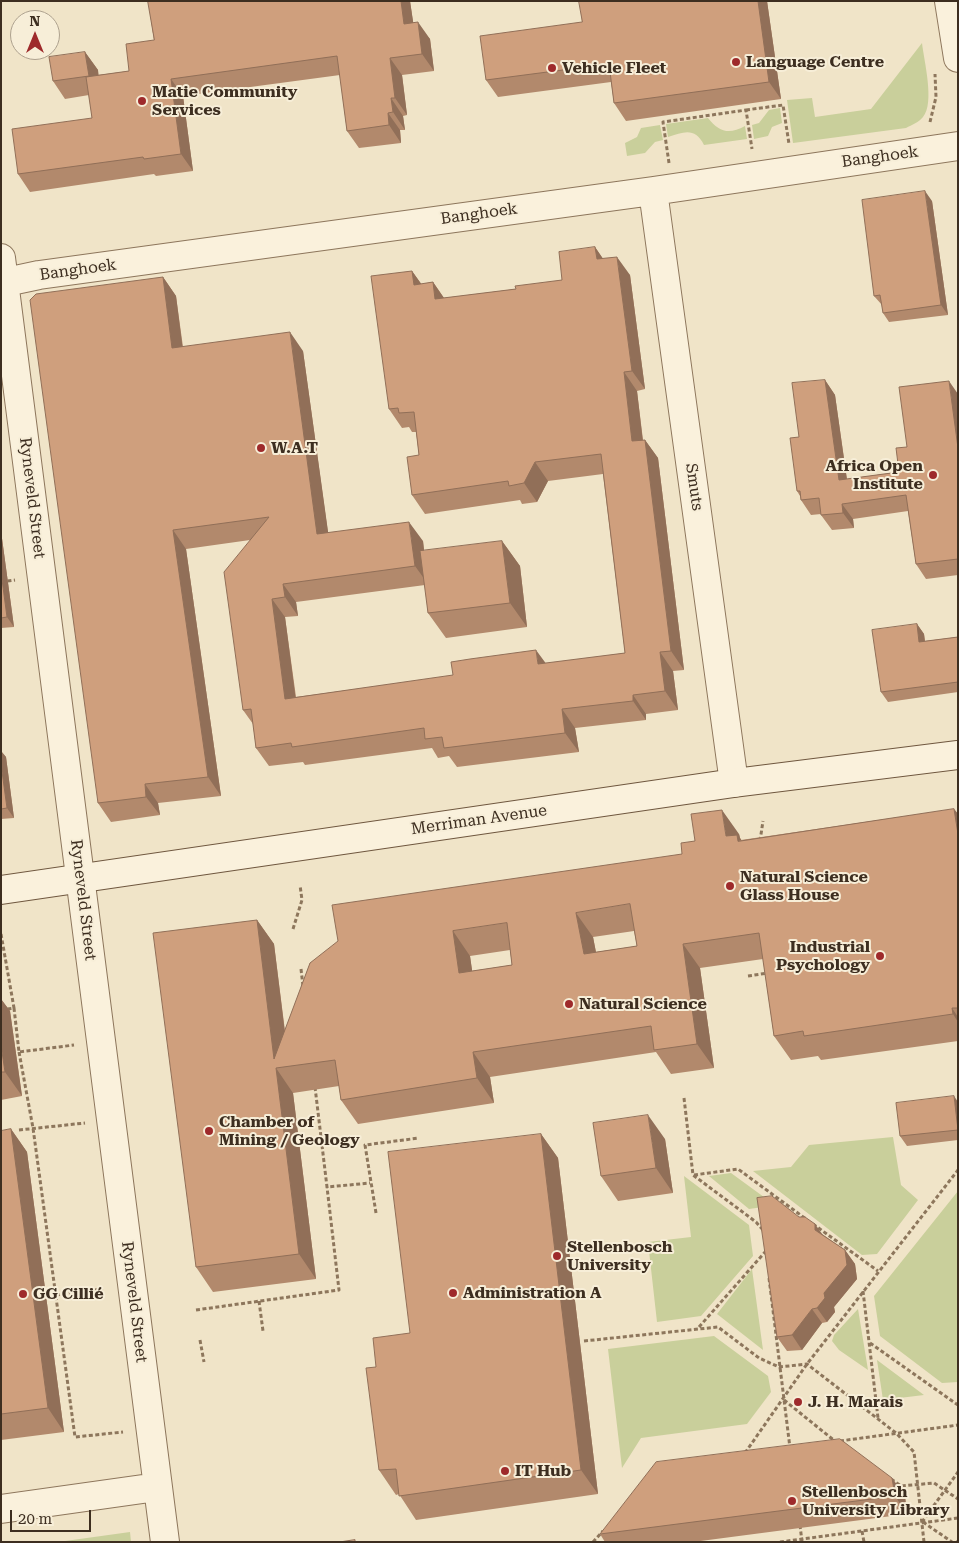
<!DOCTYPE html>
<meta charset="utf-8">
<style>
body{margin:0}
#map{position:relative;width:959px;height:1543px;overflow:hidden;background:#f0e4c8;font-family:"Roboto Serif",serif}
canvas{display:block}
.frame{position:absolute;inset:0;border:2px solid #3d2e20;pointer-events:none}
.north{position:absolute;left:10px;top:10px;width:50px;height:50px;box-sizing:border-box;background:#f7eed8;border:1px solid #ada18e;border-radius:50%;rotate:0deg;font-size:14px;font-weight:700;line-height:20px;text-align:center;color:#3d2e20}
.north::after{content:'';display:block;margin:auto;width:18px;height:22px;background:#9e2a2b;clip-path:polygon(50% 0,100% 100%,50% 72%,0 100%)}
.scale{position:absolute;left:10px;top:1510px;width:81px;height:22px;box-sizing:border-box;border:2px solid #3d2e20;border-top:0;padding-left:6px;font-size:15px;line-height:18px;white-space:nowrap;color:#3d2e20;-webkit-text-stroke:4px #f7eed8;paint-order:stroke}
</style>
<div id="map">
<canvas width="959" height="1543"></canvas>
<div class="frame"></div>
<div class="north">N</div>
<div class="scale">20 m</div>
</div>
<script>
const ctx = document.querySelector('canvas').getContext('2d');
ctx.lineJoin = 'round';
function fillPath(path, color) { ctx.fillStyle = color; ctx.fill(path, 'evenodd'); }
function stroke(path, color, width, dash) { ctx.strokeStyle = color; ctx.lineWidth = width; ctx.lineCap = dash ? 'butt' : 'round'; ctx.setLineDash(dash || []); ctx.stroke(path); }
function label(font, color, halo, rows, align = 'center') {
  ctx.font = font + ' "Roboto Serif",serif'; ctx.lineWidth = 4; ctx.setLineDash([]); ctx.textBaseline = 'middle'; ctx.strokeStyle = halo; ctx.fillStyle = color; for (const [text, x, y, turn = 0] of rows) {
    ctx.save(); ctx.translate(x, y); ctx.rotate((+turn || 0) * Math.PI / 180); ctx.textAlign = isNaN(turn) ? turn : align; if (halo) ctx.strokeText(text, 0, 0); ctx.fillText(text, 0, 0); ctx.restore();
  }
}
fillPath(new Path2D(`
 M922,43c2,18 13,60 1,74 -4,5 -11,8 -17,11l-113,15 -6,-43 25,-2 3,19 56,-8z
 M780,108l2,15 -10,4 -4,9 -14,3 -2,-14 7,-2 10,-13z
 M708,118c11,14 21,17 37,8l2,13 -43,6c-9,-18 -20,-13 -36,-8l-2,-13z
 M660,125l3,15 -8,2 -10,11 -18,3 -2,-13 12,-6 4,-9z
 M893,1137l8,48 17,15 -41,54 -15,1 -109,-84 38,-4 18,-22z
 M731,1173l37,27 -5,7 -14,2 -40,-33z
 M684,1176l65,49 4,31 -52,60 -44,6 -9,-80 43,-5z
 M958,1191v191l-16,1 -62,-47 -6,-40z
 M752,1269l11,81 -46,-36z
 M858,1309l10,61 -29,-20 -7,-9 2,-6z
 M714,1336l54,40 3,16 -24,32 -106,14 -19,30 -14,-119z
 M877,1360l47,35 -41,5z
 M130,1532l1,10h-73z`), '#c9cf9b');
const street = new Path2D(`
 M949,1l9,57
 M653,191l81,592
 M1,258l164,1284
 M1,283l38,-8 614,-84 305,-45
 M1,1509l156,-22`);
const secondary = new Path2D(`
 M1,890l733,-107 224,-28`);
stroke(street, '#8d765c', 30);
stroke(secondary, '#6f573f', 30);
stroke(new Path2D(`
 M746,110l37,-5 6,39
 M930,122l6,-25 -1,-23
 M669,163l-6,-41 83,-12 6,39
 M1,582l14,-2
 M760,841l3,-20
 M293,929l9,-29 -2,-15
 M1,934l13,74
 M301,969l2,17
 M748,976l20,-3
 M1,1010l13,-2 5,44 55,-7
 M19,1052l14,76 42,309 48,-5
 M315,1087l12,100 43,-4
 M684,1098l9,77 63,47 7,8
 M19,1130l66,-7
 M694,1175l44,-6 68,50
 M376,1213l-11,-68 54,-7
 M813,1224l65,47
 M769,1278l21,170
 M863,1291l15,127
 M56,1295l47,-6
 M259,1301l4,30
 M196,1310l143,-20 -12,-103
 M699,1327l67,-76
 M200,1340l4,22
 M584,1341l134,-14 41,31 20,9 28,-3 89,69 18,19 10,90
 M870,1343l88,62
 M784,1400l52,42
 M840,1441l118,-16
 M745,1453l62,-89 151,-194
 M891,1479l10,7 33,-3 24,16
 M922,1522l36,-50
 M923,1522l29,20
 M862,1531l2,11
 M593,1542l10,-11
 M780,1542l178,-24
 M957,1542l1,-1`), '#8d765c', 3, [4, 2.5]);
stroke(street, '#faf1dc', 28);
stroke(secondary, '#faf1dc', 28);
stroke(new Path2D(`
 M800,1525l2,17`), '#8d765c', 3, [4, 2.5]);
fillPath(new Path2D(`
 M148,1h262l3,21 17,17 4,32 -32,4 5,40 -4,1 2,14h-5l1,13 -42,5 -12,-17 -7,-56 -157,21 10,75 -37,5 -2,-2 -124,18 -12,-18 74,-56 -3,-23 -24,4 -12,-18 32,-29 13,18v5l31,-4 25,-31z
 M767,1l14,98 -155,22 -12,-18 -3,-21 -113,15 -12,-17 96,-58z
 M932,201l16,114 -59,7 -6,-9 -1,-8 -8,-9z
 M595,247l8,12 27,16 15,114 -8,2 6,49h2l13,18 26,212 -11,1 5,39 -32,4v6l-71,8 4,24 -122,15 -8,-11 -11,2 -6,-10 -127,17 -2,-3 -34,4 -13,-18 -3,-24 -10,-14 7,-170 -64,9 35,247 -63,7 2,12 -49,7 -13,-19 65,-526 13,19 7,51 120,4 25,182 95,8 1,10 78,-10 18,25 7,61 -81,11 -18,-25 -3,-28 -129,17 2,14 -13,1 11,80 329,-44 -22,-179 -55,7 -11,21 -15,2 -2,-4 -95,14 -13,-19 7,-40 -3,-23h-4l-3,-5 -7,1 -13,-19 23,-138 9,13 12,-2 11,16 72,-9 46,-9z
 M825,380l10,15 12,84 52,-7 8,-25 51,-53v181l-32,4 -10,-15 -8,-53 -55,8 1,9 -22,2 -11,-15v-1l-10,1 -10,-15 -1,-4 -3,-5 2,-54z
 M1,531l13,96 -13,1z
 M917,624l7,10 1,7 33,-4v55l-70,10 -7,-10z
 M1,751l5,6 8,61 -13,1z
 M954,809l4,5v227l-137,19 -3,-4 -27,4 -17,-24 -11,-77 -63,9 14,100 -43,6 -15,-22 -166,25 4,26 -136,21 -17,-24 -2,-14 -46,7 23,186 -103,13 -17,-25 61,-347 17,24 11,87 25,-68 372,-109 57,-20 1,4 1,2zM634,931l3,15 -41,6 -3,-15zM510,950l2,15 -40,6 -2,-15z
 M1,999l9,12 12,85 -21,4z
 M958,1102v38l-51,6 -7,-10z
 M11,1129l16,23 37,280 -63,8v-309z
 M541,1134l17,24 40,336 -182,26 -17,-26 -3,1 -17,-25 -3,-103 34,-34z
 M665,1139l8,54 -55,8 -17,-25z
 M822,1234l23,16 10,14 2,15 -23,28 1,5 -8,10 -5,1 -20,27 -15,1 -10,-14z
 M892,1478l13,18 2,18 -214,28h-88l-5,-8z`), '#b2896c');
fillPath(new Path2D(`
 M401,1h9l6,40 -12,-17z
 M758,1h9l14,98 -12,-17z
 M418,22l12,17 4,32 -12,-17z
 M85,52l13,18 3,24 -12,-18z
 M390,58l12,17 5,40 -12,-17z
 M171,79l12,17 10,75 -12,-17z
 M391,98l12,18 2,14 -12,-18z
 M388,113l12,17 1,13 -12,-18z
 M925,191l7,10 16,114 -7,-10z
 M595,247l13,19 -11,-7z
 M617,257l13,18 15,114 -13,-18z
 M412,271l13,18 -11,-4z
 M163,277l13,19 9,71 -13,-19z
 M433,282l13,19 -11,-2z
 M290,332l13,19 28,202 -14,-19z
 M624,372l13,19 8,69 -13,-19z
 M825,380l10,15 14,100 -10,-15z
 M949,381l9,13v54z
 M645,440l13,18 26,212 -13,-19z
 M535,462l13,19 -11,21 -13,-19z
 M842,504l11,15 1,9 -11,-15z
 M409,522l14,19 5,43 -13,-18z
 M173,530l13,19 35,247 -13,-19z
 M1,531l13,96 -7,-10 -6,-45z
 M502,541l18,25 7,61 -17,-24z
 M283,584l13,18 2,14 -13,-19z
 M272,599l13,18 13,100 -13,-18z
 M917,624l7,10 2,17 -7,-9z
 M536,650l14,19 -12,-5z
 M660,652l13,19 5,39 -13,-19z
 M633,695l13,19v6l-13,-19z
 M562,709l13,19 4,24 -14,-19z
 M1,751l5,6 8,61 -7,-10 -6,-44z
 M145,784l13,19 2,12 -14,-18z
 M954,809l4,5v20z
 M722,810l17,24 1,4 15,21 -29,-23z
 M576,913l17,24 8,42 -17,-25z
 M257,920l17,24 15,122 -15,-7z
 M453,931l17,25 6,41 -17,-24z
 M683,944l17,24 14,100 -17,-24z
 M1,999l9,12 12,85 -17,-24 -4,-27z
 M952,1008l6,9v5l-5,-8z
 M473,1052l17,25 4,26 -17,-25z
 M276,1068l17,25 23,186 -17,-25z
 M954,1096l4,6v28z
 M648,1115l17,24 8,54 -17,-25z
 M11,1129l16,23 37,280 -16,-24z
 M541,1134l17,24 40,336 -17,-24z
 M815,1224l10,14 -10,-8z
 M845,1250l10,14 2,15 -23,28 1,5 -8,10 -10,-14z
 M812,1309l10,14 -20,27 -10,-15z
 M892,1478l13,18 2,18 -12,-18z`), '#916f58');
const building = new Path2D(`
 M148,1h253l3,23 14,-2 4,32 -32,4 5,40h-4l2,14 -5,1 1,12 -42,6 -10,-75 -166,23 10,75 -37,5 -1,-2 -125,17 -6,-45 80,-11 -6,-41 43,-6 -3,-27 28,-4z
 M579,1h179l11,81 -155,21 -5,-39 -123,16 -6,-44 102,-14z
 M85,52l4,24 -36,5 -4,-24z
 M925,191l16,114 -58,8 -3,-18 -6,1 -12,-96z
 M595,247l2,12 20,-2 15,114 -8,1 8,69 13,-1 26,211 -11,1 5,39 -32,4v6l-71,8 3,24 -121,15 -2,-11 -17,2 -1,-11 -132,19 -1,-4 -35,5 -5,-39 -8,1 -19,-138 45,-55 -96,13 35,247 -63,7 1,13 -48,6 -68,-503 6,-6 127,-17 9,71 118,-16 27,202 92,-12 6,44 -132,18 2,13 -13,2 13,100 168,-24 -2,-13 19,-3 66,-9 2,14 87,-11 -24,-199 -66,8 -11,21 -15,3 -1,-5 -96,14 -5,-38 12,-2 -5,-43 -15,1 -1,-5 -9,1 -18,-133 41,-5 2,14 19,-3 2,17 81,-10 -1,-3 47,-6 -3,-28z
 M825,380l14,100 60,-8 -3,-24 11,-1 -8,-60 50,-6 9,67v111l-42,5 -10,-69 -64,9 1,9 -22,2 -2,-17 -18,2 -1,-9h-3l-7,-53 9,-1 -7,-54z
 M502,541l8,62 -82,10 -8,-62z
 M1,572l6,45 -6,1z
 M917,624l2,18 39,-5v45l-77,10 -9,-62z
 M1,764l6,44 -6,1z
 M954,809l4,25v174h-6l1,6 -149,22 -1,-5 -29,5 -15,-103 -76,11 14,100 -43,6 -3,-24 -178,26 4,26 -136,22 -6,-40 -59,8 23,186 -103,13 -43,-334 104,-13 17,139 36,-96 28,-22 -6,-36 350,-51 -1,-11 14,-2 -4,-27 31,-4 4,26 11,-1 1,6zM630,904l7,42 -53,8 -8,-41zM507,923l5,42 -53,8 -6,-42z
 M1,1045l4,27h-4z
 M954,1096l4,34 -58,6 -4,-33z
 M648,1115l8,53 -55,8 -8,-53z
 M11,1129l37,279 -47,6v-283z
 M541,1134l40,336 -182,26 -3,-27 -17,1 -13,-102 10,-1 -3,-29 37,-5 -22,-181z
 M772,1196l27,21h6l10,7v6l30,20 2,15 -23,28 1,5 -8,10 -5,1 -20,26 -15,2 -20,-139z
 M840,1439l52,39 3,18 -295,38 56,-72z
 M355,1540v2h-15z`);
fillPath(building, '#cf9f7d');
stroke(building, '#916f58', 1);
for (const [x, y, r, color] of [
 [736,62,5,"#9e2a2b"],
 [552,68,5,"#9e2a2b"],
 [142,101,5,"#9e2a2b"],
 [261,448,5,"#9e2a2b"],
 [933,475,5,"#9e2a2b"],
 [730,886,5,"#9e2a2b"],
 [880,956,5,"#9e2a2b"],
 [569,1004,5,"#9e2a2b"],
 [209,1131,5,"#9e2a2b"],
 [557,1256,5,"#9e2a2b"],
 [453,1293,5,"#9e2a2b"],
 [23,1294,5,"#9e2a2b"],
 [798,1402,5,"#9e2a2b"],
 [505,1471,5,"#9e2a2b"],
 [792,1501,5,"#9e2a2b"]
]) { const dot = new Path2D(); dot.arc(x, y, r, 0, 2 * Math.PI); ctx.fillStyle = color; ctx.fill(dot); stroke(dot, '#f7eed8', 2); }
label('bold 16px', '#3d2e20', '#f7eed8', [
 ["Language Centre",746,62],
 ["Vehicle Fleet",562,68],
 ["Matie Community",152,92],
 ["Services",152,110],
 ["W.A.T",271,448],
 ["Africa Open",923,466,"right"],
 ["Institute",923,484,"right"],
 ["Natural Science",740,877],
 ["Glass House",740,895],
 ["Industrial",870,947,"right"],
 ["Psychology",870,965,"right"],
 ["Natural Science",579,1004],
 ["Chamber of",219,1122],
 ["Mining / Geology",219,1140],
 ["Stellenbosch",567,1247],
 ["University",567,1265],
 ["Administration A",463,1293],
 ["GG Cillié",33,1294],
 ["J. H. Marais",808,1402],
 ["IT Hub",515,1471],
 ["Stellenbosch",802,1492],
 ["University Library",802,1510]
], 'left');
label('16px', '#3d2e20', '#f7eed8', [
 ["Banghoek",880,157,-8],
 ["Banghoek",479,214,-8],
 ["Banghoek",78,270,-8],
 ["Smuts",694,487,82],
 ["Ryneveld Street",32,498,83],
 ["Merriman Avenue",479,820,-8],
 ["Ryneveld Street",83,900,83],
 ["Ryneveld Street",134,1302,83]
]);
</script>
